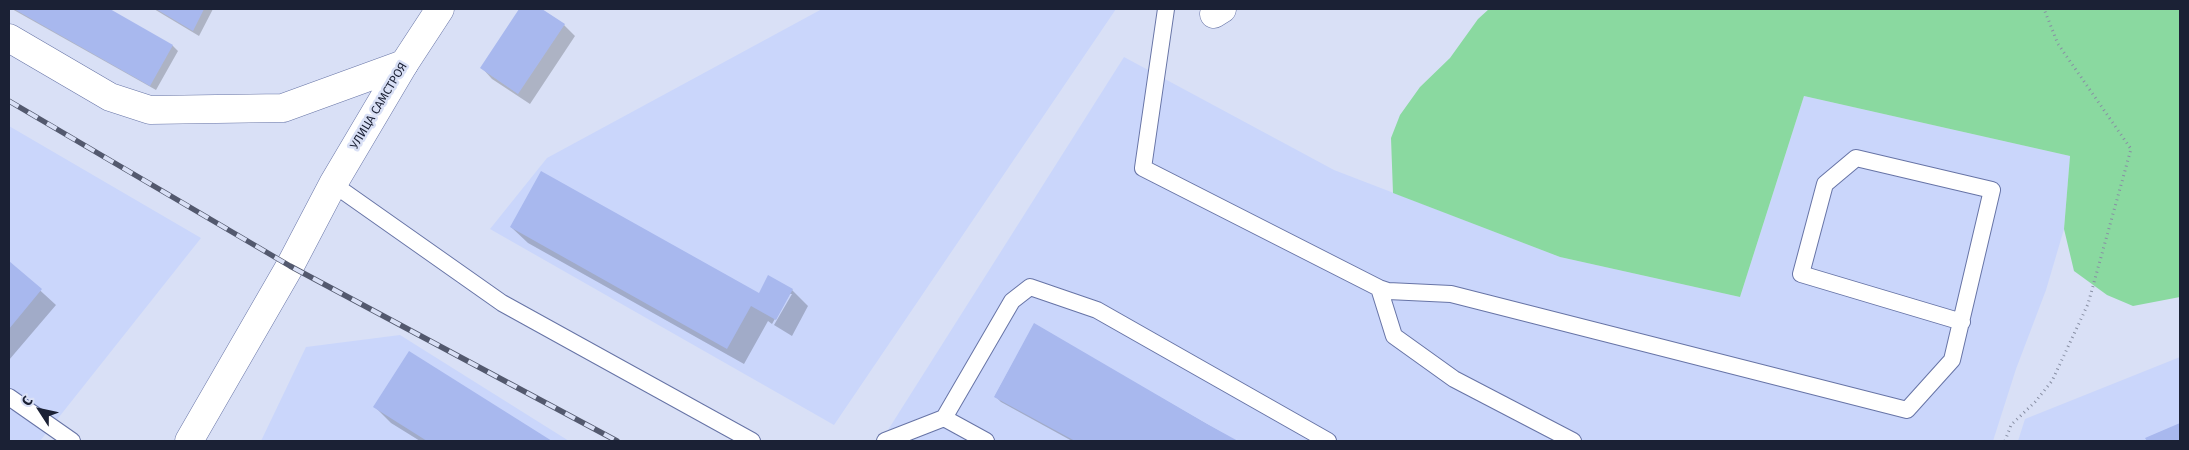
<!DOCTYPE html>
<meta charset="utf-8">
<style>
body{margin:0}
#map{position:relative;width:2189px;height:450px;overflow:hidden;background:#d9e0f6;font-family:"Fira Sans",sans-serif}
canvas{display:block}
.frame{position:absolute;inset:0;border:10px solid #1b2135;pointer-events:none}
.north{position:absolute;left:15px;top:385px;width:50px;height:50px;-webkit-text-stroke:4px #d9e0f6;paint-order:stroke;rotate:305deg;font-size:14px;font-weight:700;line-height:20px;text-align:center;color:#1b2135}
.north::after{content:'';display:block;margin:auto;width:18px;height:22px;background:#1b2135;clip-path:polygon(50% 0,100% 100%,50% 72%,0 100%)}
</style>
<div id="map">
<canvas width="2189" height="450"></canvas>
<div class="frame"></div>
<div class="north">С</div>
</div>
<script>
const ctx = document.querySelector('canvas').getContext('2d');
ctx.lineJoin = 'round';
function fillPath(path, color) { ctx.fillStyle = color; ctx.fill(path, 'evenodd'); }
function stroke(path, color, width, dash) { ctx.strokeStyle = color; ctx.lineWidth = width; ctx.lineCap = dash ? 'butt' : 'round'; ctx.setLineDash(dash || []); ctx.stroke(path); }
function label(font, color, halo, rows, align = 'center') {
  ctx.font = font + ' "Fira Sans",sans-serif'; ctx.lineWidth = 5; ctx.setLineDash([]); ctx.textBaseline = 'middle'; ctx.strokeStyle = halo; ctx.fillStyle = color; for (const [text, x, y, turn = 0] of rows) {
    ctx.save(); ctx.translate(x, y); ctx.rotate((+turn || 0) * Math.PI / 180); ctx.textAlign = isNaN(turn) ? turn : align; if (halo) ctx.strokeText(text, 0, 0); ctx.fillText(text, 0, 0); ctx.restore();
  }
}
fillPath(new Path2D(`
 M822,9h294l-282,416 -344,-196 57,-71z
 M1124,57l210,113 226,87 180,40 64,-201 266,60 -6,73 -18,61 -30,79 -23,72h-1112z
 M9,126l192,112 -161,203h-31z
 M400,335l169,106h-308l45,-94z
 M2180,357v84h-162l7,-22z`), '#cad6fb');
fillPath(new Path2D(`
 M1489,9h691v288l-47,9 -26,-11 -33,-24 -10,-42 6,-73 -266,-60 -64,201 -180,-40 -167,-64 -2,-55 9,-23 20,-28 30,-29 28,-39z`), '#8ad9a0');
fillPath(new Path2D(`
 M12,9h95l66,37 5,5 -22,39z
 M154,9h59l-14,27z
 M521,9h18l25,16 11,11 -45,68 -38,-25 -10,-11z
 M511,227l248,67 33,-4 16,16 -16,30 -18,-11 18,-31h-3l-17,30 -4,-3 -24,43 -216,-121z
 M9,262l47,43 -47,55z
 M1034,325l202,116h-164l-71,-39 -6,-6z
 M410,353l139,88h-129l-29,-18 -16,-16z`), '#0003');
fillPath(new Path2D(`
 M14,9h96l63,36 -23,41z
 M156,9h48l-11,22z
 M519,9h23l23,15 -47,70 -38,-26z
 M541,171l218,122 9,-18 25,14 -17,31 -25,-14 -24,43 -217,-122z
 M9,261l33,28 -33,40z
 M1034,323l173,101 31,17h-163l-81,-44z
 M409,351l143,90h-125l-54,-34z
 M2180,423v18h-33l-2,-3z`), '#a8b8ee');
const lane = new Path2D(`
 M1166,9l-23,159 236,120 9,3 63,3 456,116 45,-50 40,-170 -136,-32 -31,26 -24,90 161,48
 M333,184l169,119 250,138
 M1379,288l15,48 60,43 119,62
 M9,397l63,44
 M944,418l42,23
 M885,441l59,-23 68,-117 18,-14 67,23 231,131`);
const street = new Path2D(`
 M1214,14l8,-5
 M9,38l101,59 40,13 133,-2 121,-44`);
const secondary = new Path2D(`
 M189,441l101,-175 43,-82 71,-120 36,-55`);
stroke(lane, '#6774a6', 18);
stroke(street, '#6774a6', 29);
stroke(secondary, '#6774a6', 29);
stroke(new Path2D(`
 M2005,441l6,-16 24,-23 17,-21 36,-77 43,-155 -73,-105 -14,-35`), '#888fa4', 3, [1, 4]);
stroke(lane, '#fff', 16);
stroke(street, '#fff', 28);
stroke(secondary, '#fff', 28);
const rail = new Path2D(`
 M9,101l281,165 327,175`);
stroke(rail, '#53596e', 5.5);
stroke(rail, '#d9e0f6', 4, [11]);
label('12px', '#1b2135', '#d9e0f6', [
 ["УЛИЦА САМСТРОЯ",379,106,-59]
]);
</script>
